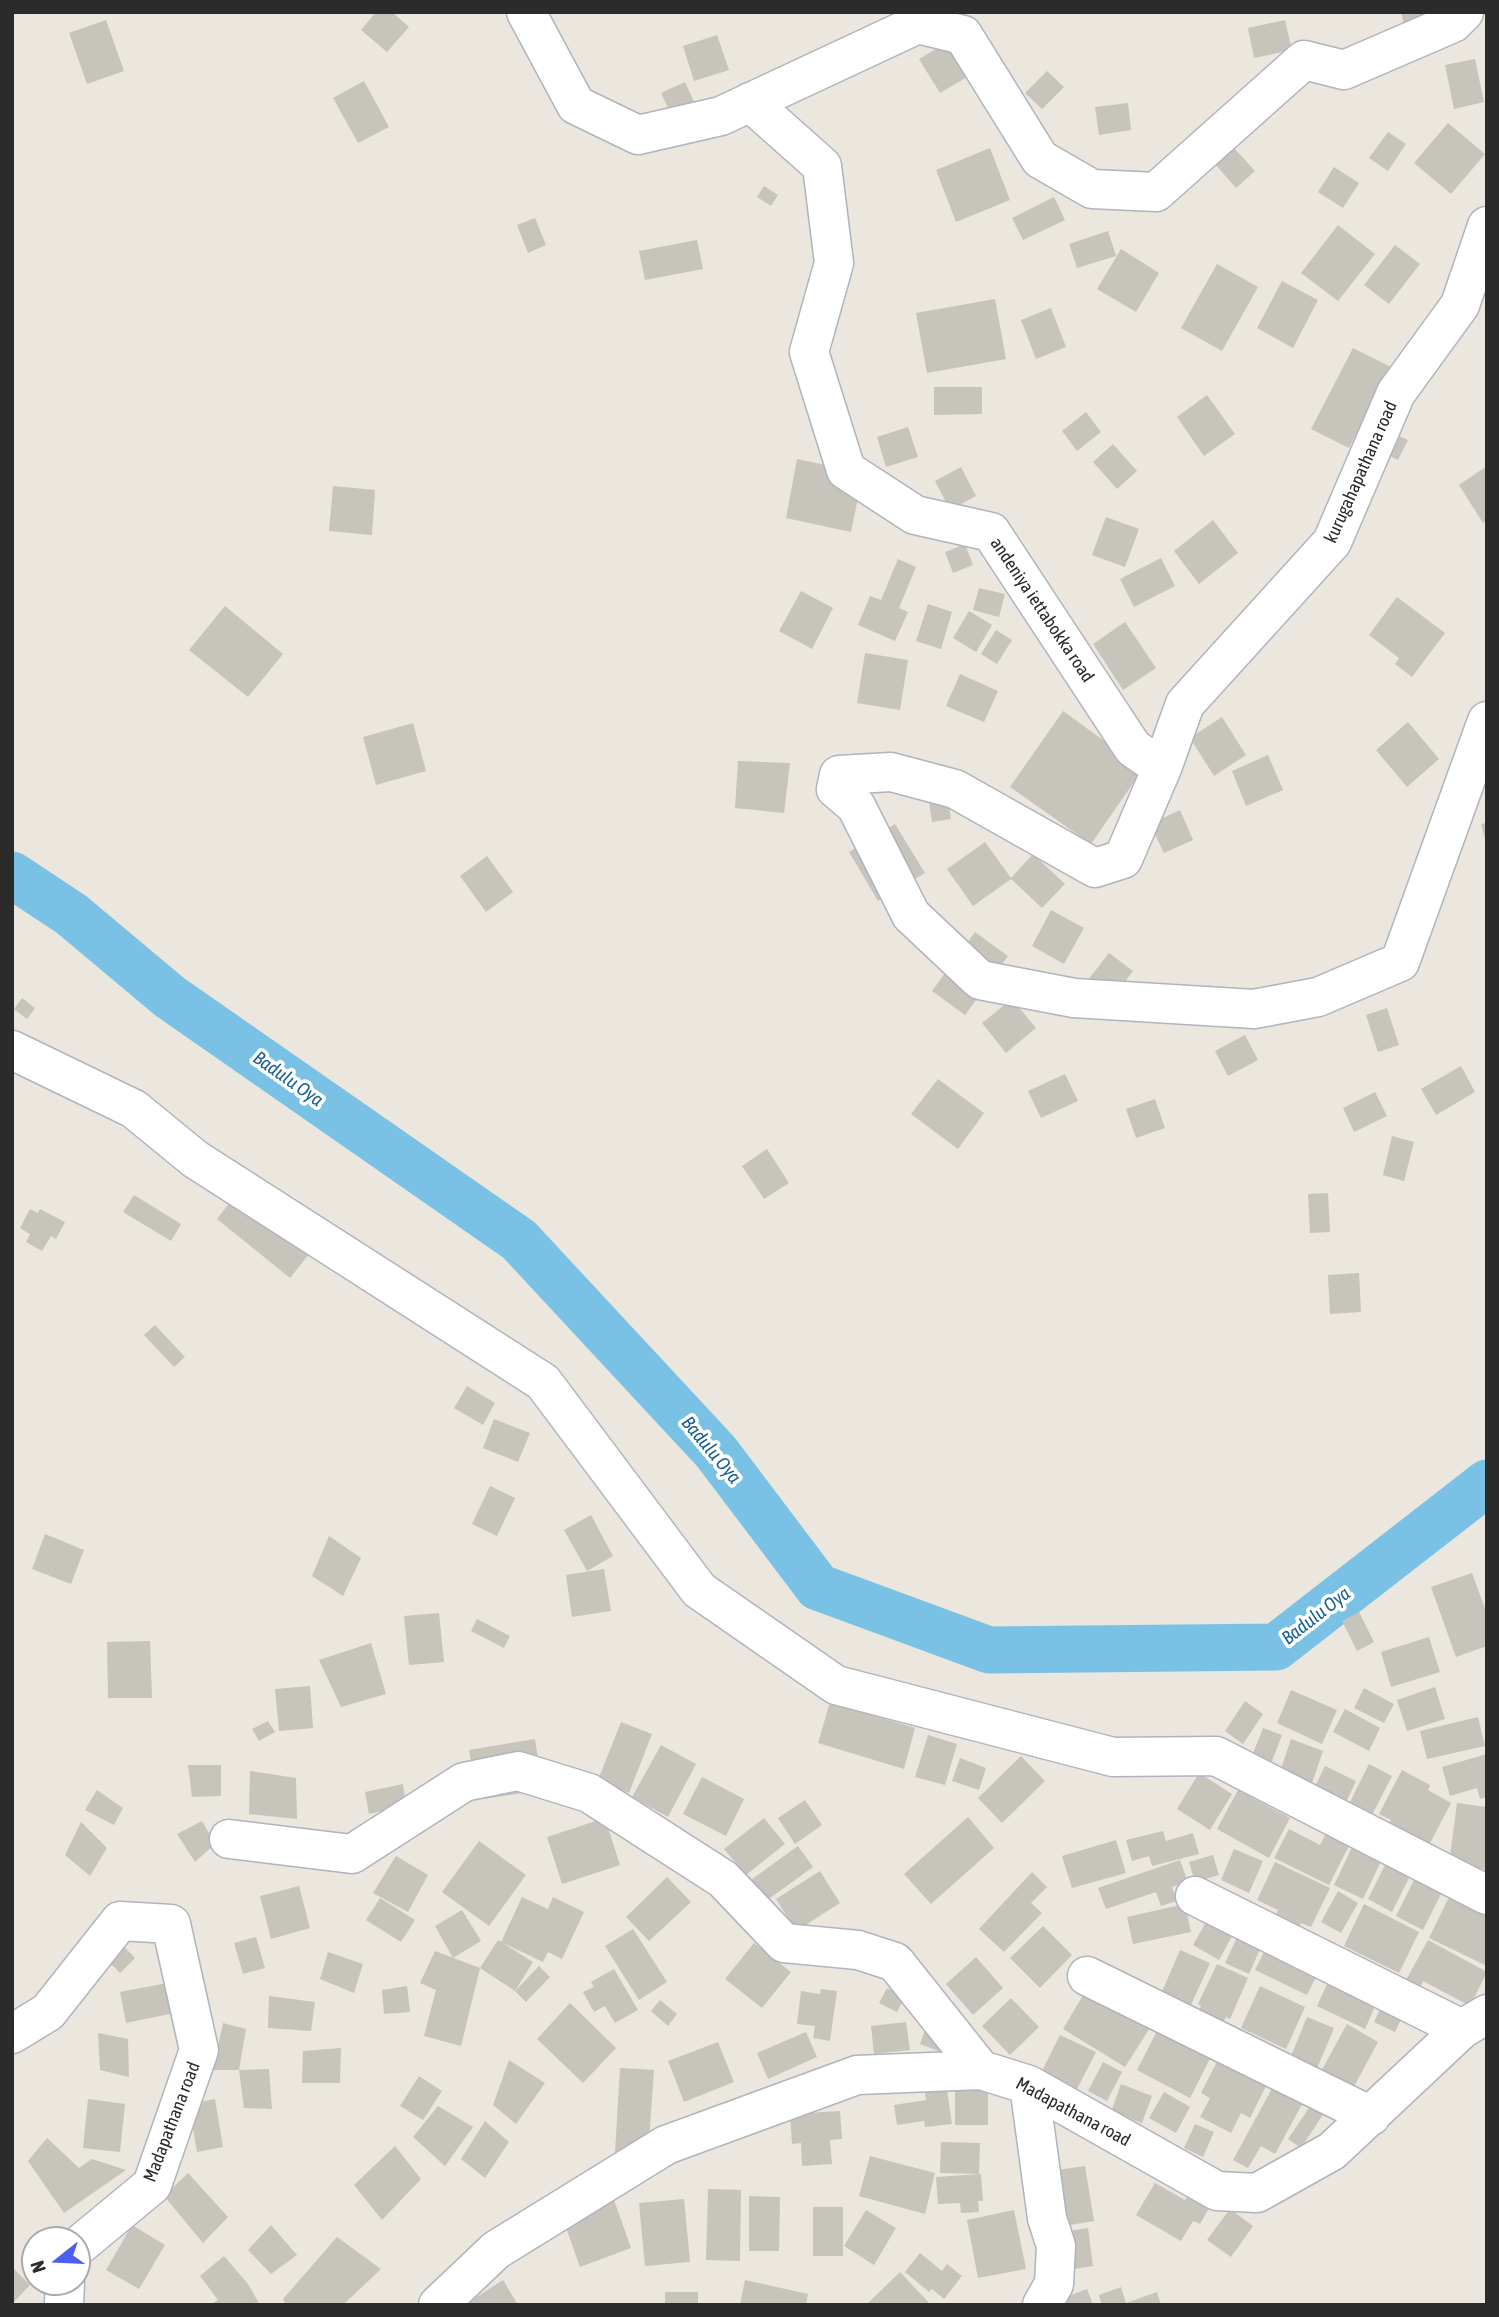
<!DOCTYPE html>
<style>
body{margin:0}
#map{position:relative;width:1499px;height:2317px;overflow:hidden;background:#ebe6de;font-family:"Asap Condensed",sans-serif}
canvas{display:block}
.frame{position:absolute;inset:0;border:14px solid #2b2b2b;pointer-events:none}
.north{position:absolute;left:21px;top:2226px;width:70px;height:70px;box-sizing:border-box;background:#fff;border:2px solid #aaa;border-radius:50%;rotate:252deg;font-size:19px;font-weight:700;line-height:28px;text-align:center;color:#2b2b2b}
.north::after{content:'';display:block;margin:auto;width:24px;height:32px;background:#4b60eb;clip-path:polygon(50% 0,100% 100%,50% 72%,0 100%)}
</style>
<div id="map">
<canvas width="1499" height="2317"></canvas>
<div class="frame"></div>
<div class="north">N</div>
</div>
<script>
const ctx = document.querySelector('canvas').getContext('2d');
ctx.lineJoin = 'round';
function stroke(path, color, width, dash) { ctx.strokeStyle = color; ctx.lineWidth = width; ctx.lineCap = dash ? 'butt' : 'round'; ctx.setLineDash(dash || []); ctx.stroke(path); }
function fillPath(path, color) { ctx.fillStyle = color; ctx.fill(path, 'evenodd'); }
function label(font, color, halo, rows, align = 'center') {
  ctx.font = font + ' "Asap Condensed",sans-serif'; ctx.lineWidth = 7; ctx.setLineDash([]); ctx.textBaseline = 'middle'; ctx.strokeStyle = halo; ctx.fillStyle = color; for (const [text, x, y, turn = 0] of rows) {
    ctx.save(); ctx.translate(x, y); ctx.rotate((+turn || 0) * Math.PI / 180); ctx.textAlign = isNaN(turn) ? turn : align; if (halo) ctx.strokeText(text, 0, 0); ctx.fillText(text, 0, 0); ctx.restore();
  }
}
stroke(new Path2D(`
 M12,875l59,39 99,83 349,243 197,212 102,135 171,63 287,-3 211,-164`), '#7ac2e5', 47);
fillPath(new Path2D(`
 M376,12h16l17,15 -22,25 -26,-22z
 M1401,12h35l-32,13z
 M106,20l18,51 -37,13 -18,-51z
 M1285,20l7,30 -38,8 -6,-30z
 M717,35l12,35 -35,11 -11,-35z
 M951,40l21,34 -32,19 -21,-34z
 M1475,59l9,43 -30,7 -9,-44z
 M1047,71l17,16 -22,22 -17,-16z
 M364,81l25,46 -31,16 -25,-45z
 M685,82l20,44 -23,11 -21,-44z
 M1128,103l3,27 -32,5 -4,-28z
 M1448,123l37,31 -34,40 -37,-31z
 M1388,132l18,12 -18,27 -19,-13z
 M1233,147l22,24 -19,17 -22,-25z
 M990,148l20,52 -54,22 -20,-52z
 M1334,167l25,16 -16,25 -25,-16z
 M764,186l14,9 -7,11 -14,-9z
 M1054,197l11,23 -42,20 -11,-22z
 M535,218l11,27 -18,8 -11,-28z
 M1338,225l37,29 -37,47 -37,-28z
 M1108,231l8,25 -39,12 -8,-24z
 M697,240l6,29 -58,11 -6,-29z
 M1395,245l25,19 -31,40 -25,-19z
 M1121,249l38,24 -23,39 -39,-23z
 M1217,264l41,23 -36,64 -41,-23z
 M1282,281l36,19 -25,48 -36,-20z
 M995,299l11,60 -79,14 -11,-60z
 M1051,308l15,39 -30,12 -15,-39z
 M1353,348l38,19 -42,81 -38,-19z
 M934,387h48v27l-48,1z
 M1207,395l28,39 -31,22 -27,-39z
 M1086,412l15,20 -24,19 -15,-20z
 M908,427l10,30 -32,10 -9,-30z
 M1388,431l20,9 -10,20 -19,-9z
 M1113,444l24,27 -20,18 -24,-27z
 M797,459l66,14 -12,59 -65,-14z
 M1487,466v54l-4,3 -24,-38z
 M961,467l15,29 -26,14 -15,-29z
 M333,486l42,4 -3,45 -43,-4z
 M1106,517l33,12 -14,38 -33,-12z
 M1213,520l25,33 -39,31 -25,-33z
 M965,544l8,21 -20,8 -8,-21z
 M1161,558l14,28 -41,21 -14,-28z
 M898,559l18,8 -17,41 9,4 -13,29 -37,-16 12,-29 11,4z
 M979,588l26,6 -6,23 -26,-7z
 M801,591l32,17 -21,41 -33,-18z
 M1397,597l48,36 -33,44 -17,-13 4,-6 -30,-23z
 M928,604l24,8 -11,37 -25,-8z
 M225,606l58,48 -35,43 -59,-47z
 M969,611l23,14 -16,27 -23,-14z
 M1125,622l31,46 -33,22 -30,-46z
 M996,630l16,10 -15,24 -16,-10z
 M865,653l43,7 -8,50 -43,-7z
 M960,674l38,17 -14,31 -38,-16z
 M1063,711l80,58 -52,75 -81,-57z
 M1222,717l24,38 -32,21 -24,-38z
 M1408,722l31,37 -32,28 -31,-37z
 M413,723l13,48 -50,14 -13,-48z
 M1268,755l15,35 -37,16 -14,-35z
 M738,761l52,2 -6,50 -49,-5z
 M943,766l8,53 -19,3 -8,-53z
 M1180,810l13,30 -29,13 -14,-29z
 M1487,823v20h-1l-5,-19z
 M895,824l30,49 -47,28 -29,-49z
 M985,842l26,36 22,-24 32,30 -23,24 -31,-29 -38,27 -26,-37z
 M487,856l26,36 -27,20 -26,-36z
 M1051,910l33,18 -20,36 -32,-18z
 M975,932l33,24 -43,59 -33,-24z
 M1109,953l24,18 -35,46 -24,-19z
 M22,998l13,10 -8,11 -13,-10z
 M1012,999l24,29 -30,25 -24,-30z
 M1387,1008l12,37 -21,7 -12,-37z
 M1245,1035l13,25 -30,16 -13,-25z
 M1461,1066l14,26 -39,23 -15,-26z
 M1065,1074l13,27 -37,17 -13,-27z
 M938,1079l46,34 -26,36 -47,-35z
 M1375,1092l12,24 -33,16 -11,-24z
 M1155,1099l10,29 -29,10 -10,-29z
 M1392,1136l22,6 -10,39 -21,-6z
 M767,1149l22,34 -25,16 -22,-33z
 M237,1193l73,60 -20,25 -73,-59z
 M1328,1193l2,39 -20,1 -2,-39z
 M134,1195l47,29 -10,17 -48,-29z
 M30,1209l8,4 2,-4 25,13 -9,17 -5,-3 -9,15 -16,-9 4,-8 -10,-6z
 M1359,1273l2,39 -31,2 -2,-39z
 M155,1325l30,32 -11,10 -30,-32z
 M467,1386l28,17 -12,22 -29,-17z
 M494,1419l36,14 -12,29 -35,-14z
 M490,1486l25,12 -18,38 -25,-12z
 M591,1515l22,41 -26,15 -23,-41z
 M45,1534l39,16 -13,34 -39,-15z
 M329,1536l32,22 -18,38 -31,-20z
 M604,1569l7,42 -39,6 -6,-42z
 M1472,1573l15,41v32l-31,11 -25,-70z
 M1359,1612l15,30 -17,9 -15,-30z
 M439,1613l5,49 -35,3 -5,-49z
 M477,1619l33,17 -6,12 -33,-17z
 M1429,1637l11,35 -49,15 -10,-35z
 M150,1641l2,57h-44l-1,-56z
 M371,1643l15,51 -45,13 -22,-47z
 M310,1686l3,42 -34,3 -4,-42z
 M1435,1687l10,32 -38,12 -10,-31z
 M1364,1688l30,16 -10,19 -30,-15z
 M1291,1690l46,20 -15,34 -45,-21z
 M1245,1701l18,13 -20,30 -18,-13z
 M830,1702l85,26 -11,41 -86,-26z
 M1345,1709l35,19 -11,23 -36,-19z
 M1478,1717l7,29 -58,13 -7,-28z
 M268,1721l7,11 -16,9 -7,-12z
 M621,1722l31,12 -23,59 -31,-13z
 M1263,1728l19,7 -13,34 -19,-8z
 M928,1735l29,9 -12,41 -30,-8z
 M535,1739l8,51 -66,10 -8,-50z
 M1291,1739l32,12 -12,35 -32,-11z
 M661,1745l35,19 -28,53 -36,-20z
 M1487,1754v43l-7,2 -3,-11 -27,8 -8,-29z
 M1021,1756l24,25 -43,42 -24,-25z
 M960,1758l26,10 -7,22 -27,-9z
 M1369,1764l23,12 -21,41 -23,-11z
 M188,1765h33v31l-29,1z
 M1325,1766l31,15 -13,28 -31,-16z
 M1402,1770l28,15 -2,5 23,13 -25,48 -40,-21 5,-10 -12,-6z
 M250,1771l46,7 1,41 -48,-5z
 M1199,1773l33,21 -22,36 -33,-21z
 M702,1777l42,22 -18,37 -43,-22z
 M403,1784l3,21 -37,9 -4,-22z
 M97,1790l26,18 -9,17 -29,-15z
 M1238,1790l52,28 -21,40 -52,-29z
 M805,1800l17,25 -27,19 -17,-26z
 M1457,1803l30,4v63l-38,-6z
 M968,1817l26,31 -63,56 -27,-30z
 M605,1818l15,47 -58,19 -15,-47z
 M764,1818l21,26 -39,31 -22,-26z
 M202,1821l13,23 -20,18 -18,-28z
 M81,1822l26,26 -17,28 -25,-21z
 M1289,1829l31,16 7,-14 24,11 -22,43 -55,-27z
 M1163,1831l3,10 27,-8 6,21 -47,12 -3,-10 -17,5 -6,-21z
 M1116,1840l10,33 -54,15 -10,-32z
 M479,1841l47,34 -37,51 -47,-34z
 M1355,1841l29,14 -21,44 -29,-14z
 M798,1846l15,21 -50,36 -15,-21z
 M1234,1849l29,12 -14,32 -28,-13z
 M1213,1855l6,20 -24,7 -6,-20z
 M396,1856l32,19 -20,37 -35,-19z
 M1180,1860l8,22 -16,5 5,14 -16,5 -5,-14 -50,17 -8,-21z
 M1387,1861l24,13 -19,38 -24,-13z
 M1275,1862l55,26 -19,39 -10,-4 -4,8 -23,-12 4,-9 -21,-10z
 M820,1871l20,32 -44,28 -20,-32z
 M1032,1872l15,15 -16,16 11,10 -38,39 -25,-23z
 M1417,1874l27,14 -21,42 -27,-14z
 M667,1877l24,25 -42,39 -23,-24z
 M299,1886l11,42 -39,11 -11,-43z
 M1338,1891l20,12 -17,30 -20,-11z
 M522,1897l26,12 5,-12 31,15 -22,47 -14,-7 -5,10 -42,-20z
 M1449,1897l38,18v51l-58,-28z
 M380,1898l35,22 -14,22 -35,-22z
 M1185,1904l6,28 -58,12 -6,-27z
 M1364,1904l55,28 -20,41 -55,-27z
 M462,1910l19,31 -28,17 -18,-32z
 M1210,1915l26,14 -17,31 -26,-15z
 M104,1926l31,32 -15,15 -31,-32z
 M1043,1926l29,29 -32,33 -30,-30z
 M633,1929l34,53 -28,18 -34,-54z
 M1241,1929l23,11 -15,34 -24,-11z
 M256,1937l9,31 -22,6 -9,-31z
 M498,1940l35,22 -18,29 -35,-23z
 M1270,1940l46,37 -9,18 -52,-25z
 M1428,1940l59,32 -17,34 -47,-25 -3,6 -14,-7z
 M754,1943l37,29 -29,36 -37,-29z
 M1180,1950l30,13 -20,44 -29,-13z
 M435,1951l45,17 -19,78 -37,-10 12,-46 -16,-7z
 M328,1952l35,12 -9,29 -34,-14z
 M976,1957l27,31 -30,27 -27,-31z
 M1217,1964l31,14 -18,41 -4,-2 -5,9 -24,-11 4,-9 -3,-2z
 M539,1966l11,11 -24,25 -11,-11z
 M614,1969l24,41 -23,13 -10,-17 -11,6 -11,-20 11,-5 -3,-5z
 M1332,1973l48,22 -15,34 -48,-23z
 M183,1980l6,30 -63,13 -6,-31z
 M407,1986l3,26 -26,2 -2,-24z
 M1260,1986l45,21 -19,42 -45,-21z
 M887,1988l18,9 -8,15 -18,-9z
 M821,1989l16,2 -7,50 -17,-3 2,-12 -18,-2 4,-33 19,3z
 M1086,1990l64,38 -25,39 -62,-38z
 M269,1996l46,6 -4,29 -43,-3z
 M1011,1998l28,29 -29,28 -28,-29z
 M660,2000l17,14 -9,12 -17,-15z
 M1384,2001l21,10 -10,21 -21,-10z
 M570,2003l46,45 -33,35 -46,-44z
 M1307,2017l27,11 -18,43 -27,-10z
 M906,2022l4,28 -36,4 -3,-28z
 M223,2023l23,6 -7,41h-26z
 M1347,2024l31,18 -28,52 -32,-17z
 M1159,2027l53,28 -22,43 -53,-28z
 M925,2030l21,8 -5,14 -21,-8z
 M806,2032l11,25 -49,22 -11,-26z
 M98,2033l30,6 1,38 -29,-7z
 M1060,2035l36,17 -19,37 -7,-3 -4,8 -24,-23z
 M718,2042l16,40 -50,20 -16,-41z
 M341,2048l-1,35h-38l1,-32z
 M1220,2056l49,24 -19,38 -9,-5 -10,20 -31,-16 10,-19 -9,-5z
 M509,2060l36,23 -29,41 -23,-19z
 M1103,2062l19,10 -15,29 -19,-10z
 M620,2068l34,2 -6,85 -33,-3z
 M269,2069l3,40 -28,-1 -5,-38z
 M419,2076l23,15 -19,29 -23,-14z
 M946,2083l6,41 -27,3 -1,-6 -27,4 -3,-20 32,-5 -2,-13z
 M955,2083l33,1v41h-33z
 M1275,2083l30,16 -30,55 -14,-8 -13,22 -15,-8z
 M1121,2084l31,12 -10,27 -31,-11z
 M1164,2092l26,15 -14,26 -27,-15z
 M88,2099l37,5 -5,48 -37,-4z
 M215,2099l8,48 -26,5 -8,-48z
 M1313,2102l13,8 -25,38 -13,-9z
 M438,2106l35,21 -28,39 -32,-29z
 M840,2111l2,28 -12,1 2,24 -30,2 -1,-23 -9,1 -2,-30z
 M485,2121l24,21 -24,36 -24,-19z
 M1195,2124l19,8 -11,25 -19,-9z
 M47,2138l32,30 13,-9 34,11 -62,43 -36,-52z
 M941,2142l39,1 -1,31 -39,-1z
 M395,2146l26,33 -39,41 -28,-35z
 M870,2156l65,17 -10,41 -66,-18z
 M1085,2166l9,55 -36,6 -8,-56z
 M188,2173l40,44 -25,26 -39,-47z
 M981,2174l2,27h-5l1,11 -18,1 -1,-10 -22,1 -2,-27z
 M1155,2183l30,17 6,-9 21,12 -12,21 -7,-3 -12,20 -45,-26z
 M708,2189l33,1 -1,71 -34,-1z
 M749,2196l31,1 -1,54h-30z
 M684,2199l6,63 -45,4 -6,-63z
 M614,2200l17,48 -51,19 -17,-48z
 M813,2207h30v49h-30z
 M1230,2209l23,17 -22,31 -24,-17z
 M866,2210l30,18 -22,37 -30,-19z
 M1014,2210l12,59 -48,9 -11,-58z
 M132,2225l33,20 -26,44 -33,-19z
 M271,2225l26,30 -26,19 -23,-24z
 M1088,2228l5,38 -25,4 -7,-38z
 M337,2237l44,32 -38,36h-57l-3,-6z
 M920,2253l22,18 5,-7 15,12 -18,23 -12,-10 -3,3 -24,-20z
 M224,2256l24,28 12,21h-50l8,-5 -18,-24z
 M12,2267l18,18 -18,19z
 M900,2272l31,33h-65z
 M503,2280l15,25h-54z
 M745,2280l63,14 -2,11h-66z
 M1121,2287l5,16 31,-11 4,13h-59l-3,-10z
 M1087,2289l6,16h-47z
 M665,2292h33v13h-33z`), '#c7c4bc');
const minor = new Path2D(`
 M526,12l50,93 62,30 83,-19 197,-92 45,11 77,124 52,30 64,3 148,-132 40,10 109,-47 11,-11
 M750,102l72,64 12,97 -25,89 37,118 69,45 76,17 142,216 29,20
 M1487,226l-27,79 -64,88 -64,149 -147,162 -23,64 -39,91 -28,9 -140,-79 -64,-17 -52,3 -3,14 20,17 55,109 69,65 94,18 180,11 64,-12 82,-35 87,-241
 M12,1050l122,59 61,50 348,223 156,208 137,95 277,72 103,-1 271,139
 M229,1839l123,15 112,-72 54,-11 71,22 134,86 61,64 74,7 37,12 86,108
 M1195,1896l267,133
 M1087,1976l284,140
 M12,2034l36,-22 72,-91 51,3 28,126 -47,135 -75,62
 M1029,2085l18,133 9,28 -2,38 -12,21
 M64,2305l1,-23
 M438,2305l58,-55 170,-105 191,-70 124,-5 48,15 188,106 40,2 75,-42 130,-122 25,-15`);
stroke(minor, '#b1b3bd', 41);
stroke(minor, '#fff', 38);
label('18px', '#2b2b2b', '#fff', [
 ["kurugahapathana road",1361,472,-66],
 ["andeniya iettabokka road",1042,610,56],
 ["Madapathana road",1073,2112,28],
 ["Madapathana road",172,2122,-69]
]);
label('italic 19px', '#186091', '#fff', [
 ["Badulu Oya",288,1079,35],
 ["Badulu Oya",711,1450,50],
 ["Badulu Oya",1316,1616,-38]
]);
</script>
